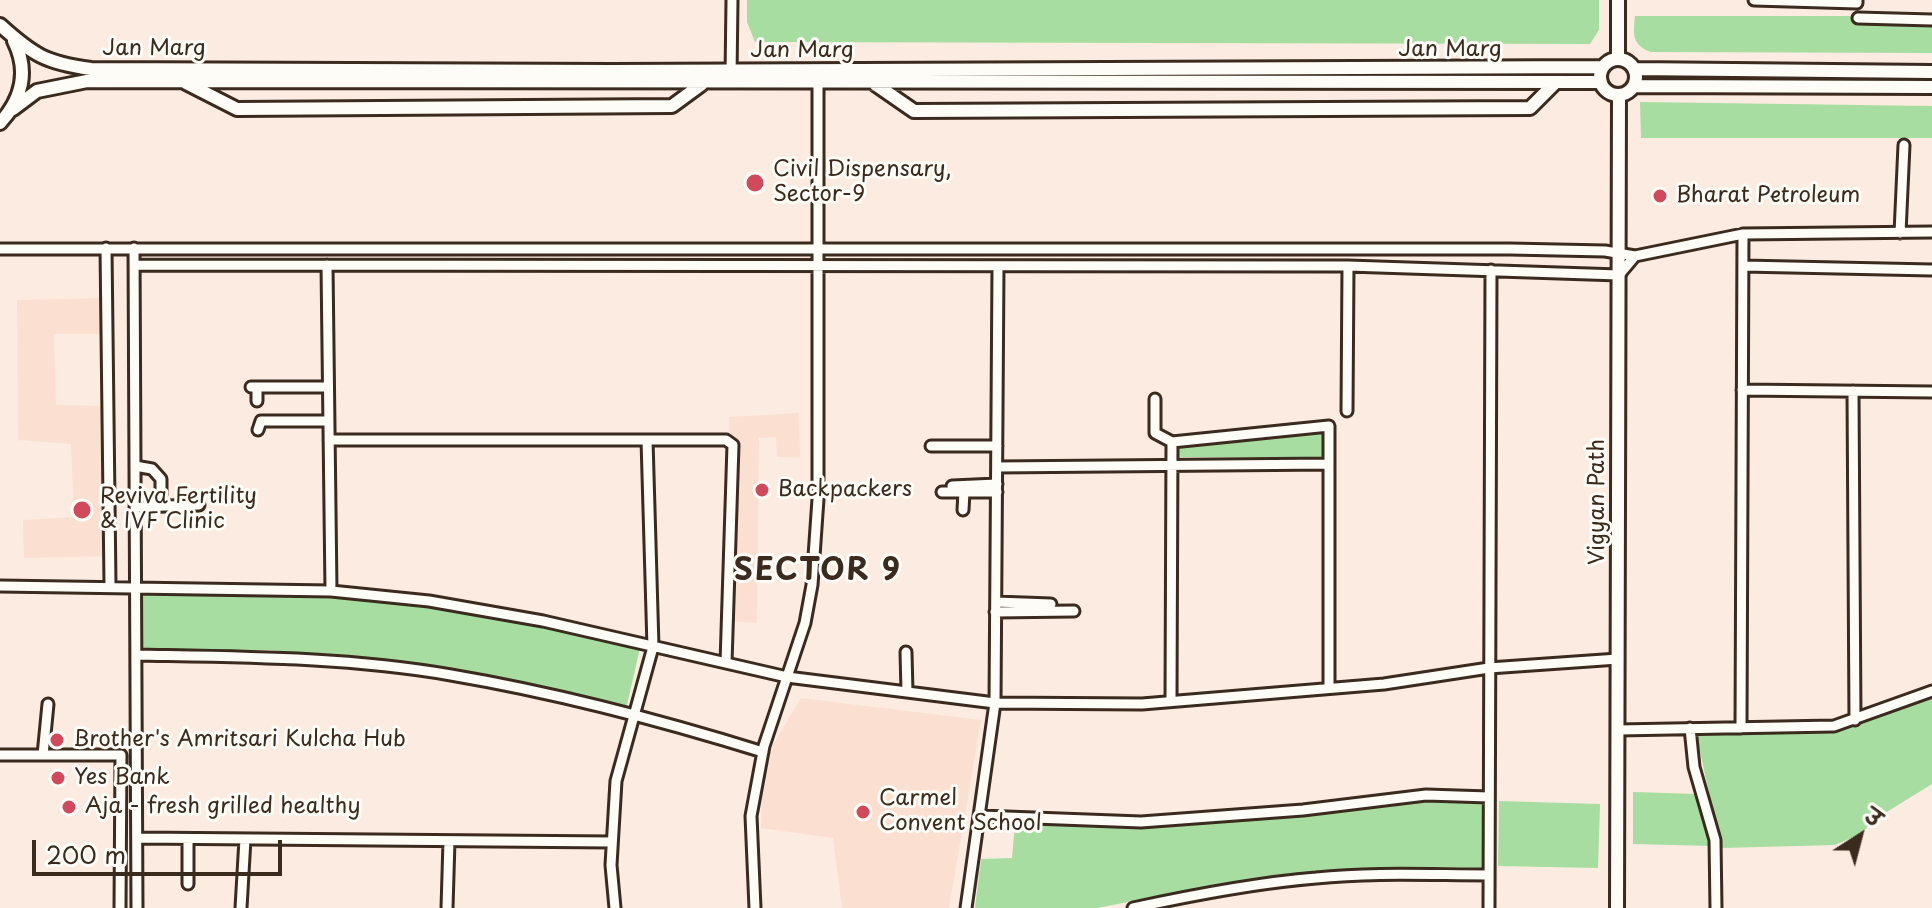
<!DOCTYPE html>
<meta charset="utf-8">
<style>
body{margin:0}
#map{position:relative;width:1932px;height:908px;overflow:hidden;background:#fcebe1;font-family:"Playpen Sans","Playpen Sans Deva",sans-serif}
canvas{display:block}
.north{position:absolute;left:1820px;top:796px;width:80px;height:80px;-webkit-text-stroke:6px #fdfcf7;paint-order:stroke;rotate:36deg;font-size:22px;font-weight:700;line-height:32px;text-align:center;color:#3b2a1e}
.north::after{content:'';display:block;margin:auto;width:28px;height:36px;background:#3b2a1e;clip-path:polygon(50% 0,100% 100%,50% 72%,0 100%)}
.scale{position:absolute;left:32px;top:840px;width:250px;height:36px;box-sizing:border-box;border:4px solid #3b2a1e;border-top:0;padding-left:10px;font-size:24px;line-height:28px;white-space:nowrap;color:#3b2a1e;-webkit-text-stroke:6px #fdfcf7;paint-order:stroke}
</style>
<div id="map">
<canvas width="1932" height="908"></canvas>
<div class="north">उ</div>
<div class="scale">200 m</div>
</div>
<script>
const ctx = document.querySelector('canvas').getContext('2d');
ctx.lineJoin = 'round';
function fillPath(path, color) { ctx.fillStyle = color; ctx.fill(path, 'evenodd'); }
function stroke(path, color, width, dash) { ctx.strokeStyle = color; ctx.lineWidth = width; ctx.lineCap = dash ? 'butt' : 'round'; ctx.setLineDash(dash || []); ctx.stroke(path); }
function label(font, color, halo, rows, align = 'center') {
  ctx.font = font + ' "Playpen Sans",sans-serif'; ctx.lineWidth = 6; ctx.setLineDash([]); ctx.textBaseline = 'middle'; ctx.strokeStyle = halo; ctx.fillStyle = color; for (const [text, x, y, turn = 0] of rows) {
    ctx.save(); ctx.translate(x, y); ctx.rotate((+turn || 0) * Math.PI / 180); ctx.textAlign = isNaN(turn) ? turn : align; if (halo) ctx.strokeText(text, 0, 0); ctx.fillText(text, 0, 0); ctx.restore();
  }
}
fillPath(new Path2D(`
 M104,298l2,36h-52l2,71 50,1 6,150 -88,2 -1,-38 51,-3 -3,-73 -53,-4 -1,-140z
 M799,413l1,45 -23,-1 -1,-20 -17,1 -2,185 -30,-2 2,-204z
 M801,698l180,22 -32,188h-107l-9,-70 -72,-10 1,-31 11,-52z`), '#fbdfd1');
fillPath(new Path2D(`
 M747,0h852v30l-9,14 -835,-2 -8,-20z
 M1635,16h297v37l-281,-1c-19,-7 -18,-17 -16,-36z
 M1640,102l292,4v32h-291z
 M1322,431v27l-144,-1v-12z
 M142,591c63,2 127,2 190,6 104,6 206,27 308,51l-14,61 -180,-41 -176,-18h-129z
 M1932,696v88l-55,34 -17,16 -25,11 -114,3 -25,-115 144,-5z
 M1633,792l64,2 15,52 -79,-2z
 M1425,799l59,2v70l-106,-3 -55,3 -102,13 -124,24h-122l6,-49 31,-1 3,-34 124,3 159,-11z
 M1499,801l101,3 -2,64 -100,-2z`), '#a7dda0');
const street = new Path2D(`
 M1754,0l103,3v-3
 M1858,18l74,2
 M731,77l1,-77
 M1900,233l4,-88
 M106,248l4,337
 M134,248l3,660
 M0,249h1510l95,2 30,5 108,-22 189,-2
 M134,265l1214,1 271,9 16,-19
 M327,265l4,326
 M1743,266l189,4
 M251,387h77
 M1742,390l190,2
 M1853,391l2,329
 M1155,399v34l17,9
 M257,401v-14
 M1347,411l1,-145
 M258,430l3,-9h68
 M329,440h397l7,5 -7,218
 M931,446h66
 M135,466l17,3 9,10v15l-9,12
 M997,467l332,-3
 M952,486l45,-2
 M942,492h55
 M135,507l64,-2
 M963,510l1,-18
 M0,586l331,5 98,10 114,20 244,56 208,26 147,1 242,-20 105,-16 129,-9
 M996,602l55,2
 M995,612l79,-1
 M906,652l1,40
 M136,655c105,2 211,2 315,20 106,18 209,45 312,77
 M1171,701l1,-259 157,-16v262
 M1690,728l4,39 21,73 1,68
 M1741,728l2,-494
 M1618,730l216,-4 98,-35
 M0,755h121l-1,153
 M43,755l5,-51
 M980,816l161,6 162,-12 123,-15 63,2
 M137,838l475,4
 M188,884v-45
 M241,908l4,-69
 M447,908l2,-67
 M615,908l-4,-43 5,-84 37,-134 -6,-207
 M755,908l-4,-92 13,-70 41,-123 7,-38 6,-86v-423
 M966,908l29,-205 3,-437
 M1133,908c60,-13 121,-25 183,-30 57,-6 115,-3 173,-3
 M1489,908l2,-638`);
const secondary = new Path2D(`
 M0,25c33,30 46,38 91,44l520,2 992,-4
 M1618,59v-59
 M1600 77a18 18 0 1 1 36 0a18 18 0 1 1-36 0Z
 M1634,69l298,3
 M186,83l51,26 435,-3 30,-22
 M875,84l39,27 616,-3 24,-24
 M1634,86l298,1
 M13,109l24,-18 50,-10 1514,1
 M0,123c22,-24 29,-52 14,-82
 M1617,908l2,-813`);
stroke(street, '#3b2a1e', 15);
stroke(secondary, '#3b2a1e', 18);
stroke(street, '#fdfcf7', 9);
stroke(secondary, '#fdfcf7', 12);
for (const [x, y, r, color] of [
 [755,183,10,"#d1495b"],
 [1660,196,8,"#d1495b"],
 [762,490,8,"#d1495b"],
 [82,510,10,"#d1495b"],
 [57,740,8,"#d1495b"],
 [58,778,8,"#d1495b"],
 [69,807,8,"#d1495b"],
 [863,812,8,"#d1495b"]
]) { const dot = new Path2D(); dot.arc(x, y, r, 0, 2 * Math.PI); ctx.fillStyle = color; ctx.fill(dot); stroke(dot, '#fdfcf7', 3); }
label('22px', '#3b2a1e', '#fdfcf7', [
 ["Jan Marg",154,49],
 ["Jan Marg",1450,50],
 ["Jan Marg",802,51],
 ["Vigyan Path",1598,502,-90]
]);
label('22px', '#3b2a1e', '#fdfcf7', [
 ["Civil Dispensary,",773,170],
 ["Sector-9",773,195],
 ["Bharat Petroleum",1676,196],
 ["Backpackers",778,490],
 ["Reviva Fertility",100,497],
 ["& IVF Clinic",100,522],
 ["Brother's Amritsari Kulcha Hub",73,740],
 ["Yes Bank",74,778],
 ["Carmel",879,799],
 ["Convent School",879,824],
 ["Aja - fresh grilled healthy",85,807]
], 'left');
ctx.letterSpacing = '2px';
label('bold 30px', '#3b2a1e', '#fdfcf7', [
 ["SECTOR 9",818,572]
]);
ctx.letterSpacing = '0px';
</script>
